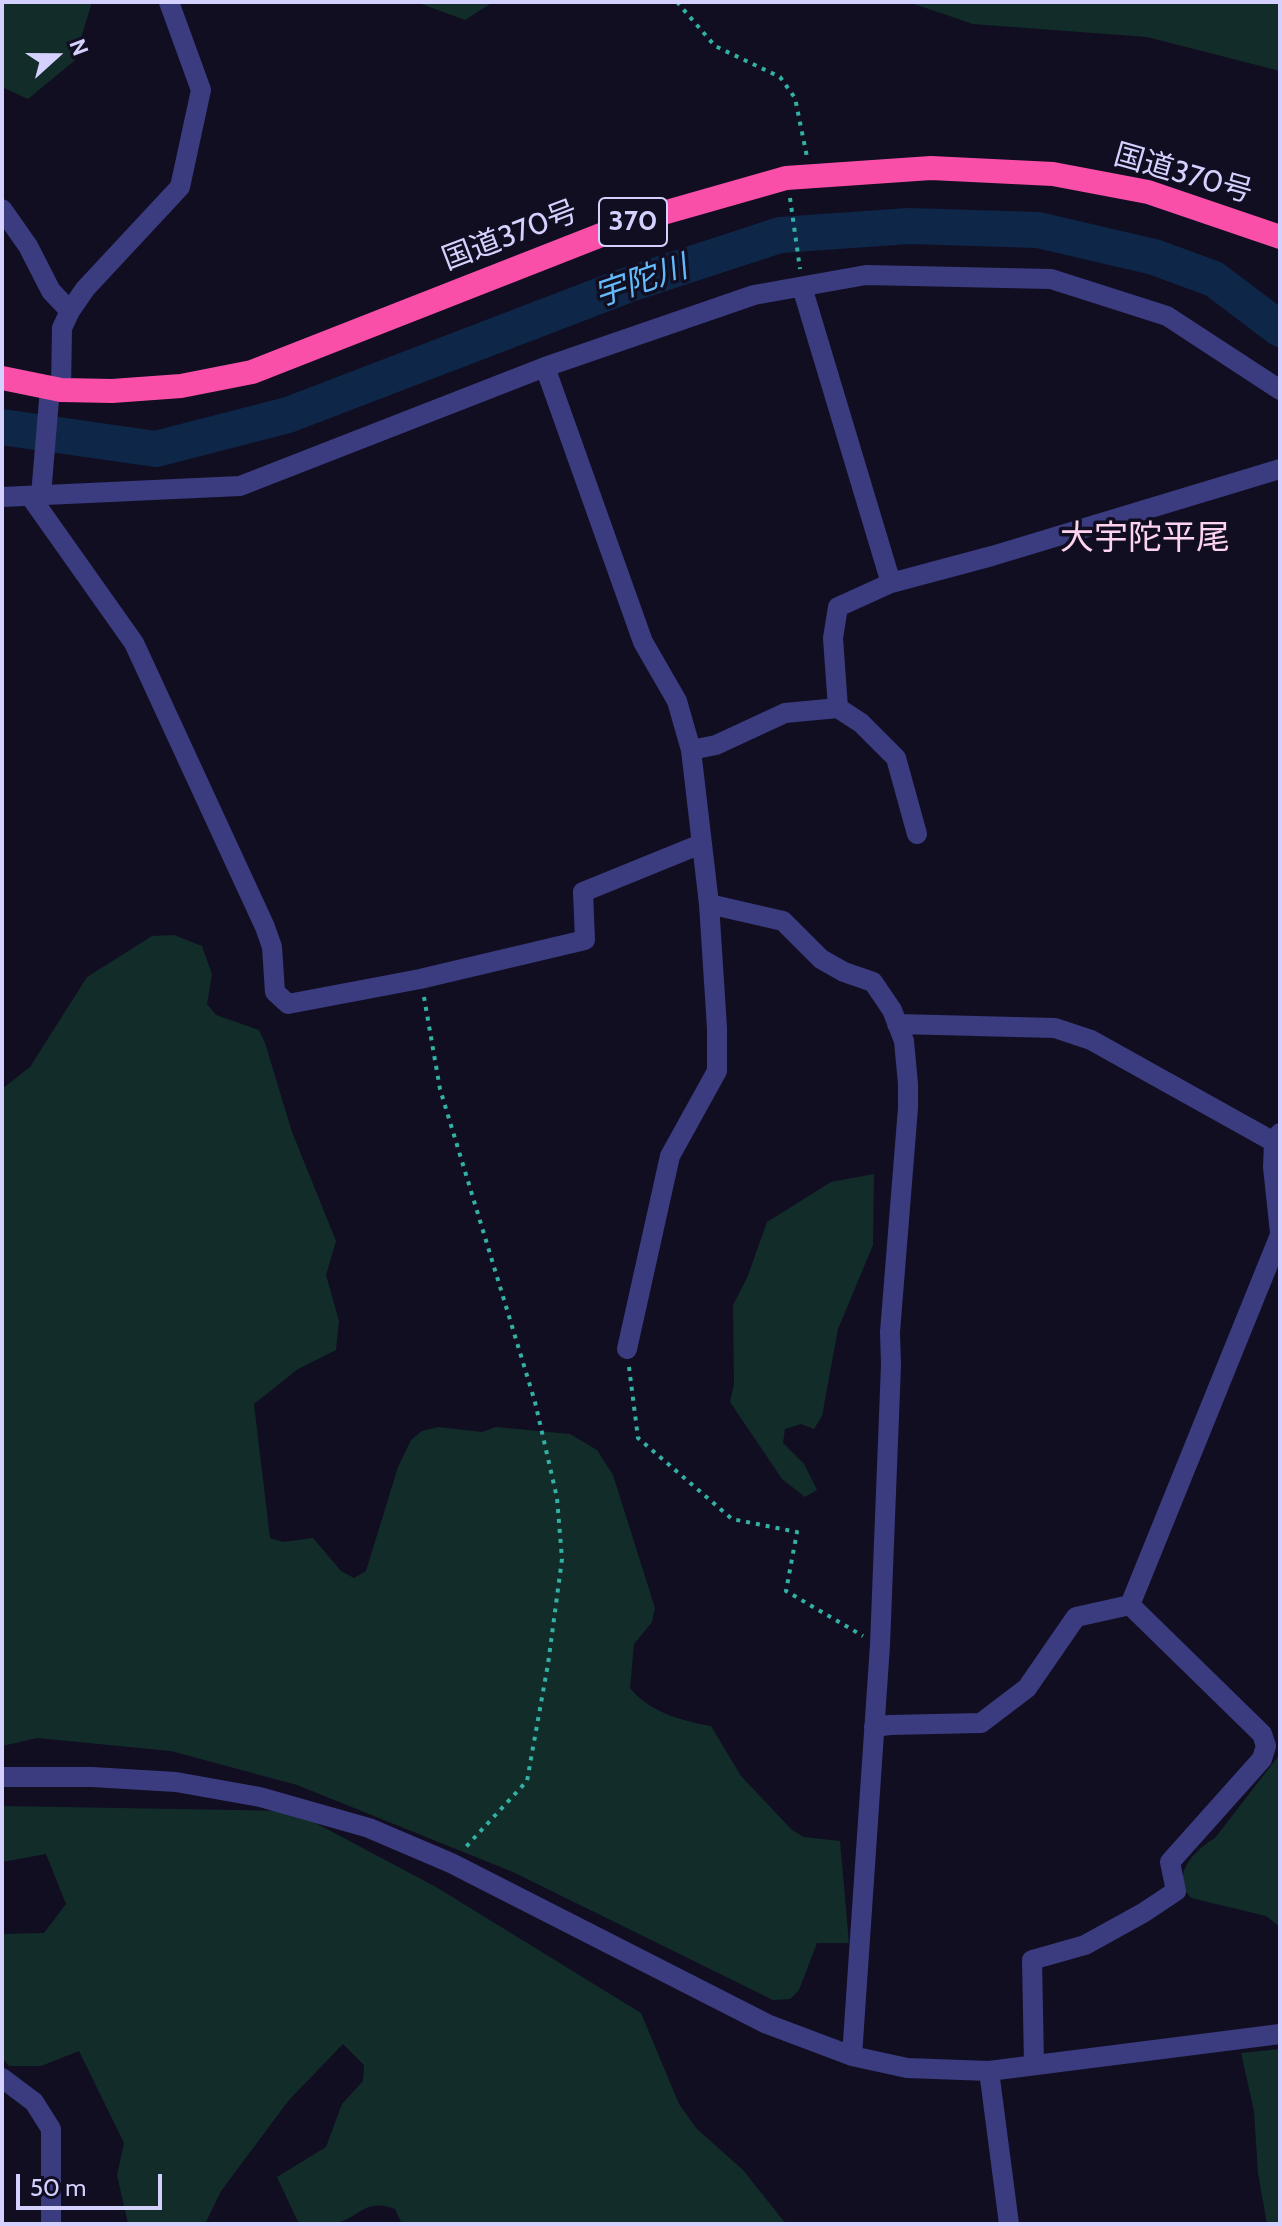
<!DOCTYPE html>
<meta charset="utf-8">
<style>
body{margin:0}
#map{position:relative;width:1282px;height:2226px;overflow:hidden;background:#110e22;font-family:Cabin,sans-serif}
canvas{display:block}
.frame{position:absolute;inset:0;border:4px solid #d4d1fe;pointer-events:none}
.north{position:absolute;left:16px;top:16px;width:80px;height:80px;-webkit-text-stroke:6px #110e22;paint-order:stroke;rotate:69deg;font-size:22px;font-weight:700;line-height:32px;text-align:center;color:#d4d1fe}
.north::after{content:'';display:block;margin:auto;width:28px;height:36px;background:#d4d1fe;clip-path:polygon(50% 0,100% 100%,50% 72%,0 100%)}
.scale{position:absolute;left:16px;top:2174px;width:146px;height:36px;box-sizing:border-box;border:4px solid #d4d1fe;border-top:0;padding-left:10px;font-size:24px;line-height:28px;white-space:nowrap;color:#d4d1fe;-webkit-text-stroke:6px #110e22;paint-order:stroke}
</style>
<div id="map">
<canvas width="1282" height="2226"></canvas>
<div class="frame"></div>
<div class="north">N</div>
<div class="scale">50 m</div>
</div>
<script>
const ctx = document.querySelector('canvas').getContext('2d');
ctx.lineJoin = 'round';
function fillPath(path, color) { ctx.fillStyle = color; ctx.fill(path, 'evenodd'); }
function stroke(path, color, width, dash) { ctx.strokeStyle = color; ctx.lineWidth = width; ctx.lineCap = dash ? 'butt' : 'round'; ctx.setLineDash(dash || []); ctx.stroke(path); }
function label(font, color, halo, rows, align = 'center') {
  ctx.font = font + ' Cabin,"Noto Sans JP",sans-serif'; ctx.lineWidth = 7; ctx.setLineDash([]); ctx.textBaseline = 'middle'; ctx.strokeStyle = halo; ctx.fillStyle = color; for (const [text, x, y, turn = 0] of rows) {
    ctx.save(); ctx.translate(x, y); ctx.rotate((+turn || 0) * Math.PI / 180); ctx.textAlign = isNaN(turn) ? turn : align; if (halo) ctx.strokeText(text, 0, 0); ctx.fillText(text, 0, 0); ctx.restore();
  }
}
fillPath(new Path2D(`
 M2,2h90l-18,59 -46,38 -26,-12z
 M416,2h77l-28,18z
 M908,2h372v69l-133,-34 -174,-13z
 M174,935l28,11 10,28 -5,30 9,11 43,15 6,13 27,89 44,109 -10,34 13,46 -3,29 -38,19 -44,35 16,134 13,4 30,-4 28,33 13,7 12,-7 32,-104 13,-27 11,-9 16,-4 44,5 14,-5 74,7 27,16 16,25 42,133 -3,14 -18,22 -4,44c19,24 52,33 81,38l30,50 51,54 12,7 36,4 9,102h-32l-18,47 -9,9 -17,1 -260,-128 -216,-87 -126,-34 -134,-13 -35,8v-657l28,-22 57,-90 65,-41z
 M874,1174l-1,71 -35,84 -16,87 -8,13 -13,-5 -16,5 -2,14 21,21 13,26 -12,7 -23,-18 -52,-77 4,-18 -1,-79 14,-27 20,-56 64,-40z
 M1280,1754v173l-14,-11 -75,-18c-2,-3 -6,-7 -7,-11 -7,-21 16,-40 31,-49z
 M2,1806l291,5 143,76 205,126 38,91 17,24 47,42 43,54h-384l-7,-15c-31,-12 -36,10 -62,15 -11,2 -24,0 -34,0l-22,-47 49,-30 16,-43 21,-23 1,-16 -21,-21 -54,56 -68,91 -16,33h-77l-11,-49 7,-32 -45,-92 -38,15h-32l-7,-8v-124l42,-1 22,-29 -20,-50 -44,8z
 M1280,2049v175h-13l-9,-51 -4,-62 -13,-58z`), '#122c2a');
stroke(new Path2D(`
 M2,427l154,22 132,-34 342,-131 150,-49 129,-9 129,4 116,27 60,22 66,50`), '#0e2647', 36);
stroke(new Path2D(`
 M677,2l38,44 65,31 15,21 12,59
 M790,198l10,71
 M424,997l16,92 95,313 22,96 5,61 -14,105 -21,117 -64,69
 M629,1367l9,71 94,81 65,13 -11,59 77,45`), '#32b1a4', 4, [4, 6]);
stroke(new Path2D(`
 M2,209l26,37 23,45 19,20
 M802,287l89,296
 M545,367l98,275 34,59 14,49 18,154 8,124v43l-47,85 -43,193
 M61,390l1,-62 8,-17 15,-22 95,-102 21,-97 -32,-88
 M41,495l9,-107
 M30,496l104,147 131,284 7,20 3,45 13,12 132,-25 165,-39 -2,-48 118,-48
 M2,497l238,-11 305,-119 209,-72 112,-20 185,4 116,37 113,74
 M838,708l23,15 35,35 21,76
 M691,750l25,-5 69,-32 53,-5 -5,-70 5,-31 53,-24 101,-27 288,-87
 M709,904l74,17 38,38 23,13 29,10 19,28 12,31 4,43v24l-18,224 1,33 -11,280 -28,411
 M897,1024l158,4 36,12 183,102
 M1280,1133l-6,9 -1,25 7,66
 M1130,1605l150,-370
 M874,1727l16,-2 91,-2 46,-35 49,-71 54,-12
 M2,1777h90l84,5 84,15 109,31 82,35 316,161 85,32 55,12 82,3 291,-37
 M1034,2064l-2,-104 53,-15 58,-32 33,-22 -6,-29 92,-103 4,-13 -4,-12 -132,-129
 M989,2071l20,153
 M2,2078l32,24 17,27v95`), '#3b3b80', 20);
stroke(new Path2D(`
 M2,378l59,12 51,1 69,-5 71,-14 390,-153 144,-41 145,-10 122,6 95,18 132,45`), '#fa4fa8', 24);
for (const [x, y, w] of [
 [633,222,68]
]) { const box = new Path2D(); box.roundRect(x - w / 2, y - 24, w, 48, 6); ctx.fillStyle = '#110e22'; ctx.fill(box); stroke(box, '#d4d1fe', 2); }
label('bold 28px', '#d4d1fe', null, [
 ["370",633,222]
]);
label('30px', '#d4d1fe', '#110e22', [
 ["国道370号",1183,174,16],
 ["国道370号",510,236,-21]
]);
label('italic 32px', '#62bafb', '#110e22', [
 ["宇陀川",641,282,-19]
]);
label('34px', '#fed3f0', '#110e22', [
 ["大宇陀平尾",1145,539]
]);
</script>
